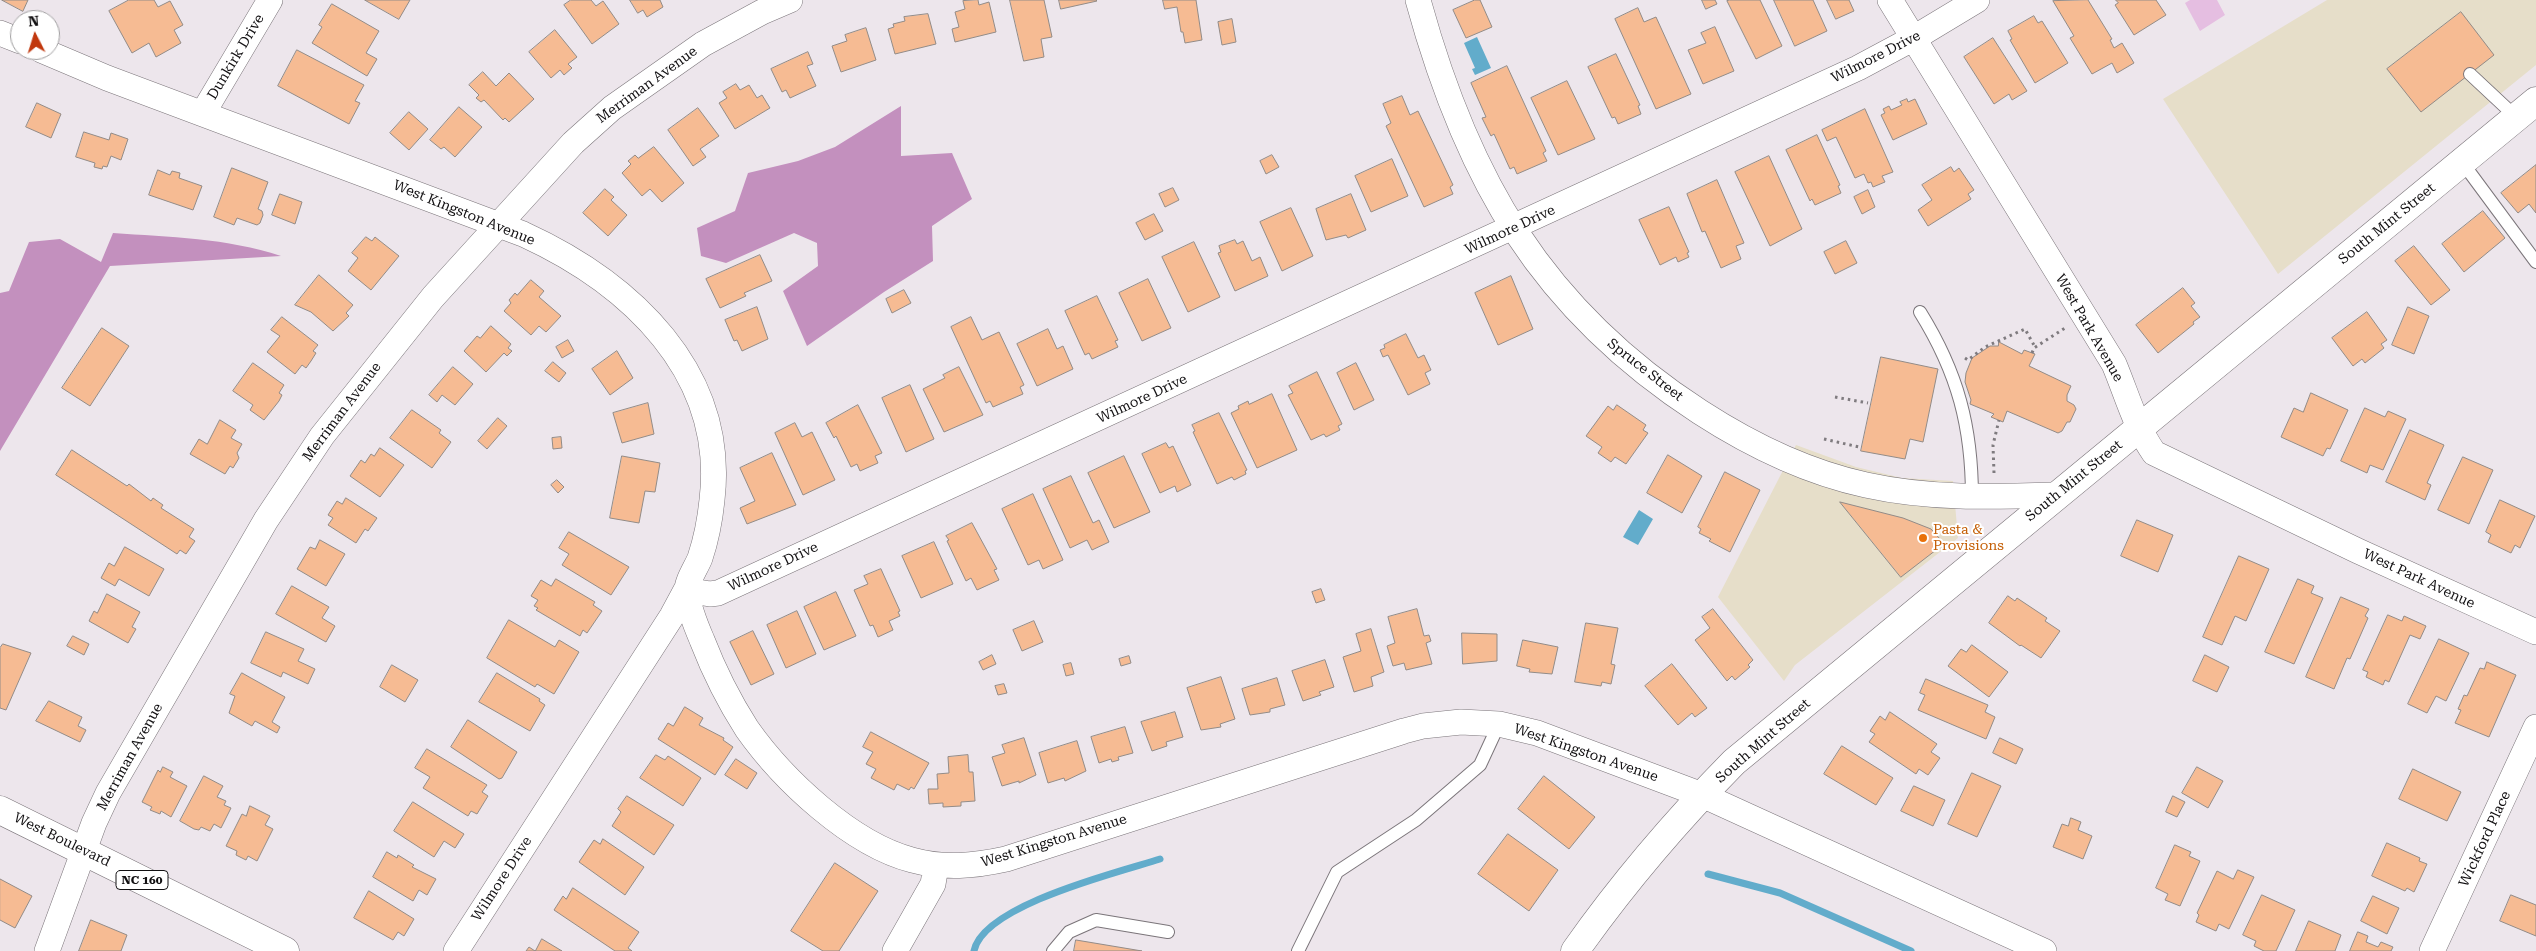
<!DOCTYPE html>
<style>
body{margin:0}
#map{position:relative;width:2536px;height:951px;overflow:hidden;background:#ede6ec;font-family:"Roboto Serif",serif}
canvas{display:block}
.north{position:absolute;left:10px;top:10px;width:50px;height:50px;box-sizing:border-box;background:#fff;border:1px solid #a09fa0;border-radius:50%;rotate:355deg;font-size:14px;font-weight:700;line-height:20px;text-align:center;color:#121012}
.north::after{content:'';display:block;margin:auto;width:18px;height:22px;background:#c1380d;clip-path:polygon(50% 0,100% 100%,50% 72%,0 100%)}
</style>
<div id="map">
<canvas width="2536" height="951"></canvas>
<div class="north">N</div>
</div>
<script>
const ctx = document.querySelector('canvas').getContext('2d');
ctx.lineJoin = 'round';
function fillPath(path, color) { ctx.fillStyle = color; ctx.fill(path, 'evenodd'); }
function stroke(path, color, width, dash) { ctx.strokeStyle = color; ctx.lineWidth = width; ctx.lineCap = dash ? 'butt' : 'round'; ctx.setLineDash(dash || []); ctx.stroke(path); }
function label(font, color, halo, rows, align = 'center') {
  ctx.font = font + ' "Roboto Serif",serif'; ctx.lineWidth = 4; ctx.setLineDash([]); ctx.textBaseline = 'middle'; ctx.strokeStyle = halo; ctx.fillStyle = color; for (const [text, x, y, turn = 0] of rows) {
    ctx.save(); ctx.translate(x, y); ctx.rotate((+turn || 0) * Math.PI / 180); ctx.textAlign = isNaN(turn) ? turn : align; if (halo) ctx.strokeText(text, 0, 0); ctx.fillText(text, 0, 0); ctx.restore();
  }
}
fillPath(new Path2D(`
 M2327,0h209v65l-258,209 -115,-175z
 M1796,445l60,22 46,11 51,3 5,57 -163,127 -11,16 -66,-84z`), '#e6dec9');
fillPath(new Path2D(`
 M2190,0h27l8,15 -25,16 -15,-28z`), '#e5bee1');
fillPath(new Path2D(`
 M901,106v50l51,-3 20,46 -40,27 1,35 -49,31 -77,54 -24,-55 35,-25 -1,-23 -23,-10 -68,30 -25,-7 -4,-28 38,-17 13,-38 50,-12 37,-14z
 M113,233c56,4 114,5 168,23l-171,10 -110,185v-158l9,-2 20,-49 31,-3 41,23z`), '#c390be');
fillPath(new Path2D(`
 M1477,37l14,31 -16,7 -3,-6 3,-1 -11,-25z
 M1639,510l14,9 -15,26 -15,-8z`), '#62accb');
stroke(new Path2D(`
 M1708,874l72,19 131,58
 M974,951c9,-46 145,-79 186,-92`), '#62accb', 7);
const building = new Path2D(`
 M2,0h26l-5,11z
 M129,0h25l4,7 12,-6 13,24 -9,5 7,13 -25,14 -7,-14 -17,10 -23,-42z
 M365,0h45l-11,19z
 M571,0h20l5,6 7,-5 16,23 -27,20 -28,-39z
 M630,0h30l3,7 -16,10 -4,-7 -5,3z
 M978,0l1,5 10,-3 7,30 -41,10 -3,-13 7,-2 -4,-15 10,-3 -2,-8z
 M1010,0h34l8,37 -11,2 3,18 -20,4z
 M1059,0h37l1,1 -36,8z
 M1163,0h33l6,40 -17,3 -2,-11h-2l-4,-25 -12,2z
 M1475,0h5l12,27 -26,11 -13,-28z
 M1702,0h13l2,4 -11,5z
 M1730,0h30l22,46 -26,13 -29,-58z
 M1774,0h39l14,31 -32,15z
 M1827,0h22l5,11 -18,8z
 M2088,0l24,39 -2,1 4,8 8,-5 12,20 -17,10 -5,-10 -20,11 -22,-36 4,-2 -21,-35z
 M2116,0h40l10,15 -32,20 -19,-30 3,-2z
 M332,4l47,27 -13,22 11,6 -10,17 -55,-33 10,-16 -3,-2z
 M1638,8l6,14 12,-5 35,77 -35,15 -41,-90z
 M2461,12l33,43 -73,57 -34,-43z
 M928,14l8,30 -41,10 -7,-25 6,-2 -1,-3 12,-3 -1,-4z
 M2034,16l4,7 4,-2 26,42 -33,20 -25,-43 2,-1 -4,-8z
 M1232,19l4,23 -14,3 -4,-23z
 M1715,27l19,44 -31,13 -15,-34 18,-7 -5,-10z
 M866,28l10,32 -35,12 -9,-26 15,-5 -2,-6z
 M555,30l22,27 -9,7 4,4 -8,7 -4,-5 -9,8 -22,-26z
 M1993,38l34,53 -15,9 -3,-6 -15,10 -30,-47z
 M297,50l67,35 -9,16 5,2 -11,21 -71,-38z
 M808,52l5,12 -6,2 9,20 -26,12 -4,-8 -4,2 -11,-23z
 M1616,54l24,51 -2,1 3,8 -23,10 -3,-7 -3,1 -24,-51z
 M1507,66l39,85 -3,2 4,8 -30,13 -3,-7 -4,2 -16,-35 -3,2 -9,-18 4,-1 -15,-34z
 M483,72l13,14 13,-13 25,26 -25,23 -4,-4 -2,2 -19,-20 -3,2 -5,-4 3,-3 -10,-10z
 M1567,81l28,58 -37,16 -27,-57z
 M736,84l4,6 9,-5 8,13 5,-3 8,13 -35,21 -16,-26 8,-5 -4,-6z
 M1402,96l8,19 8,-4 35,74 -3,2 3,7 -29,13 -38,-81 5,-3 -8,-19z
 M1907,99l1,3 7,-3 12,25 -34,16 -12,-25 4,-2 -2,-4 6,-3 2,4 11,-5 -2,-3z
 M37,103l24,11 -10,24 -25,-11z
 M459,107l23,20 -27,30 -11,-10 -3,2 -11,-9z
 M698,108l21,28 -19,13 6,8 -13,9 -25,-36z
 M1865,109l28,63 -11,4 3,6 -12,5 -2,-5 -3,1 -4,-9 -9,4 -19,-41 -9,4 -5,-11z
 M409,112l19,17 -19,21 -19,-17z
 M84,132l25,8 2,-7 17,6 -7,21 -10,-4 -4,11 -4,-1 -1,3 -8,-2 1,-4 -19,-6z
 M1817,135l23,50 -2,1 3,7 -26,12 -3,-6 -2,2 -24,-51z
 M654,147l30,36 -22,19 -12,-13 -8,7 -20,-23 9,-9 -3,-3 7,-6 3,3z
 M1272,155l7,12 -13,7 -6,-13z
 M1769,156l33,73 -32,17 -35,-74z
 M1392,159l16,37 -37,16 -16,-36z
 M2536,165v48l-7,-9 -11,9 -17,-20z
 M1951,167l3,5 5,-4 15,22 -6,4 3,5 -43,27 -10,-16 14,-10 -10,-15z
 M232,168l36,14 -10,27 4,2 1,4 -3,8 -3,2 -20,-7 -3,7 -20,-8z
 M158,170l12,5 2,-4 8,2 -1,5 23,8 -9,24 -44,-15z
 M1717,180l27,63 -8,3 5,13 -20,9 -16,-37 -3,1 -15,-38z
 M1173,188l6,12 -14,7 -6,-13z
 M605,189l9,8 -3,3 16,15 -19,21 -25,-23z
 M1868,190l7,17 -13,7 -8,-17z
 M280,194l22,8 -7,22 -23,-9z
 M1351,194l15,36 -18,8 -2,-3 -20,5 -10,-31z
 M1669,207l20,45 -2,1 2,4 -11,5 -2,-5 -16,8 -21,-45z
 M1291,208l22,48 -31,15 -22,-49z
 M2483,211l22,27 -41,34 -22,-28z
 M1154,214l9,17 -18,9 -9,-17z
 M366,237l6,4 3,-4 24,19 -28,34 -23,-19 10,-13 -6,-5z
 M1235,240l2,4 6,-3 9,20 8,-4 8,19 -33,15 -17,-38 3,-1 -2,-6z
 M1846,241l11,22 -22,11 -11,-22z
 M1194,242l26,55 -32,15 -26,-55z
 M2414,246l36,44 -19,15 -36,-44z
 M760,255l12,26 -28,12 2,3 -26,12 -14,-29z
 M319,275l34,30 -7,8 3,3 -16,15 -22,-19 -16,-7z
 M1511,276l22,53 -35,16 -23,-52z
 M1148,279l23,49 -29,13 -23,-48z
 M531,280l13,11 -5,6 22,19 -15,16 -7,-6 -8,9 -27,-24 7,-8 -2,-3 6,-7 2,2z
 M2183,288l12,15 -4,3 9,11 -7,5 1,2 -36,29 -22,-28z
 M904,290l7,13 -19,10 -6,-14z
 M1097,296l21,44 -3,1 3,6 -26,12 -3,-6 -4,2 -20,-44z
 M757,307l11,32 -26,12 -5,-11 -3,1 -9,-21z
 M2408,307l21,9 -15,38 -22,-9z
 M2367,312l20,28 -6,4 3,4 -19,15 -3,-4 -9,7 -21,-28z
 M282,317l36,28 -5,6 3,2 -5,8 -5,7 -4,-3 -7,9 -28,-22 13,-16 -9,-6z
 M971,317l11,23 17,-8 25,53 -4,2 3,7 -30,13 -3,-6 -4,2 -35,-76z
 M491,326l20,18 -3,4 4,3 -5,5 -3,-3 -18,19 -22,-21 13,-15 3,2z
 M102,328l27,18 -39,60 -28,-18z
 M1048,329l9,20 6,-3 10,23 -36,17 -20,-42z
 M1406,334l12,24 6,-3 7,15 -6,3 5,11 -22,11 -20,-40 -5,2 -3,-7 5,-2 -1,-3z
 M568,340l6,11 -12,7 -6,-11z
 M1999,342l23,12 2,-4 11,4 -6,12 42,20 -4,9v6l7,4 2,4 -6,13h-3l-5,9 -4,2 -51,-22 -4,11 -12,-5 3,-3 -24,-10 1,-4 -6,-18 1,-9 6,-15 18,-12h8z
 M617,351l16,27 -23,17 -18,-26z
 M1881,357l57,12 -15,73 -13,-3 -5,20 -44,-8z
 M553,362l13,11 -7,9 -14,-11z
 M253,363l31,22 -5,8 3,2 -3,6 -15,19 -14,-10 3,-5 -20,-14z
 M1356,363l18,37 -20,10 -17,-37z
 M453,367l20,17 -18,21 -13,-10 -5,7 -8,-7z
 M959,367l24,48 -39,17 -21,-43 22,-11 -2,-3z
 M1317,372l25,52 -4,2 2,4 -14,7 -2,-3 -13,6 -23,-45 5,-2 -4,-7z
 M910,385l24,54 -28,13 -24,-54z
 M2311,393l37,17 -18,39 -3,-1 -4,8 -42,-19 13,-29 9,4z
 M1272,394l25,56 -40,18 -26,-55 8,-4 -1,-3 10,-5 1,3z
 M648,403l6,31 -32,9 -9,-30z
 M858,405l24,48 -7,3 3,7 -18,8 -3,-7 -6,3 -15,-31 -2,2 -8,-15z
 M1617,405l29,20 -3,5 5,3 -22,31 -11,-7 -4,5 -13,-9 4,-6 -16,-11 22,-30 5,4z
 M2365,408l20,9 3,-6 18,8 -23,51 -13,-5 -3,8 -26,-12z
 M412,410l29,20 -2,3 12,9 -19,26 -42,-30z
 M1219,413l28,57 -2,1 1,3 -12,6 -2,-3 -15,7 -24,-52 2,-1 -3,-6z
 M498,418l9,8 -20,23 -9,-8z
 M220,420l16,10 -5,8 11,6 -5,9 2,5 -6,10 -3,-2 -5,8 -35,-20 9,-15 8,5z
 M795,423l7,14 10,-5 23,48 -32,15 -28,-62z
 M2410,430l34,15 -17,38 4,2 -6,15 -39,-18z
 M561,437l1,11 -9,1 -1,-11z
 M1166,443l3,5 4,-2 18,39 -14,7 -2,-6 -15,7 -18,-39z
 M380,448l24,17 -24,32 -30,-21 11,-16 4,3 6,-9 3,2z
 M72,450l55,36 2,-2 22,17 2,-3 10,7 -2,3 33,21 -5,8 6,4 -9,13 -6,-4 -3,4 -121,-79z
 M772,453l24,52 -49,19 -7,-16 15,-7 -15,-33z
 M1668,455l34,21 -20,37 -35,-20z
 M622,456l38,7 -5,29 -10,-1 -6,32 -29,-5z
 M1124,456l26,56 -36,16 -26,-55z
 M2463,457l30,13 -24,54 -31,-14z
 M1725,472l35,18 -30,62 -21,-11 2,-2 -12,-6 2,-4 -3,-2z
 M1071,476l22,47 6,-3 10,22 -17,8 -5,-10 -17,8 -27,-59z
 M557,480l7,7 -6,6 -7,-8z
 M1033,494l30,66 -20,9 -4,-9 -11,5 -26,-56z
 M346,498l31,20 -9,13 -3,-2 -9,14 -28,-18 5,-7 -5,-3 9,-14 5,3z
 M2500,500l35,16 -15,32 -5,-3 -4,8 -23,-11 3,-7 -5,-3z
 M1840,502l63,16 28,11 9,10 -4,11 -35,27z
 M2137,520l36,15 -15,37 -37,-16z
 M972,523l25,46 -3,1 5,10 -22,10 -6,-12 -5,3 -19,-40 2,-1 -3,-4z
 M569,532l60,35 -18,28 -49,-30 7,-11 -10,-6z
 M320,540l25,14 -19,32 -29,-17 13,-22 5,2z
 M934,542l19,42 -32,14 -19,-42z
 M125,547l39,22 -15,27 -30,-17 -4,7 -14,-8 8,-15 5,3z
 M2239,556l30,13 -23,52 -11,-5 -13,29 -19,-8z
 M881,569l19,42 -2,1 2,4 -11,5 4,9 -15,7 -5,-12 -3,1 -16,-36 14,-6 -4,-8z
 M556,579l39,23 -2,3 9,6 -15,22 -4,-3 -3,6 -44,-26 2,-2 -4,-2 4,-6 -7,-4 10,-16 10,6z
 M2298,579l16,7 -3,7 12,5 -29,66 -29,-12z
 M292,586l37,21 -7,11 13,8 -9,16 -50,-28z
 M1321,589l4,11 -9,3 -4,-11z
 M836,592l20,44 -32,14 -20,-43z
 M107,594l33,18 -8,15 4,2 -8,14 -39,-22 5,-10 3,2z
 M2008,596l7,5 2,-3 30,20 -2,3 15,10 -19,27 -20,-13 -1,1 -31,-23z
 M2341,597l28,12 -4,7 3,2 -18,41 -3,-1 -13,31 -28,-12z
 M1417,609l7,27 5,-1 2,6 -5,2 6,21 -26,6 -2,-7 -11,3 -6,-20 8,-3 -7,-26z
 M1713,609l40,51 -5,5 2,2 -15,13 -3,-4 -5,5 -32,-41 15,-12 -8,-11z
 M797,611l19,43 -30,14 -19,-43z
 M2388,615l14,6 2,-5 22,10 -6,13 -10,-4 -21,47 -4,-2 -2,5 -17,-8 2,-5 -5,-2z
 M509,620l46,27 4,-7 20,12 -25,42 -17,-10 -2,3 -48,-29z
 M1034,621l9,21 -21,9 -9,-21z
 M1586,623l32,5 -7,36 4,1 -4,19 -9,-2 -1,4 -26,-4z
 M1371,629l13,43 -13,5 2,9 -19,6 -11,-35 18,-6 -5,-17z
 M753,631l21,43 -23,11 -21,-43z
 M266,632l38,17 -6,12 17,8 -7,15 -25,-12 -2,5 -30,-14z
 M1462,633l35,1v27l-34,3z
 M73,636l16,8 -5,11 -17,-9z
 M2439,639l30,14 -23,48 -10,-5 -9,17 -19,-9z
 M1523,640l35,7 -6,27 -23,-2 1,-3 -13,-3z
 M3,644l28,9 -25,57 -6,-2v-60z
 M1972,645l36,27 -19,25 -41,-31 13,-17 5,3z
 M992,655l4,9 -13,6 -4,-8z
 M2205,655l24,12 -12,25 -24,-11z
 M1129,656l2,7 -10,3 -2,-7z
 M1325,660l9,27 -15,5 2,3 -18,6 -11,-30z
 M2487,662l29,13 -27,62 -34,-14 6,-13 -3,-1 6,-14 3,1 13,-28 4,1z
 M1071,663l3,11 -8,2 -3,-11z
 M1672,664l35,44 -12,9 -3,-4 -14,12 -33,-39z
 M392,665l26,15 -13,22 -25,-15z
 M242,673l43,24 -13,25 8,5 -3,6 -22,-12 -3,5 -23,-13 6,-17 -5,-2z
 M497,673l43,26 -1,2 6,4 -15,26 -51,-29z
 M1221,677l14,42 -15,5 1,3 -20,3 -14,-42z
 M1277,678l8,27 -15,4v3l-20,3 -8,-26z
 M1926,679l62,26 -3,7 10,5 -9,22 -68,-29 7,-15 -5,-2z
 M1004,684l3,9 -9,2 -3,-9z
 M49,701l33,16 -4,9 8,4 -6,12 -44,-21z
 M685,707l18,11 -4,7 25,13 -1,2 10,7 -18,28 -57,-36 10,-16 5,3z
 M1175,712l8,25 -17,5 1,4 -15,5 -11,-29z
 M1890,712l47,32 -6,8 9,6 -12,17 -9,-6 -3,5 -47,-32 6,-8 -5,-3 10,-15 5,4z
 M468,720l49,32 -15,26 -3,1 -48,-32z
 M1125,727l8,26 -15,4 1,3 -7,2 -1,-3 -12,4 -8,-26z
 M871,732l58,31 -15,26 -3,-2 -2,3 -12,-6 -3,6 -23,-12 5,-9 -10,-5 7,-12 -10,-5z
 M1024,738l12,37 -17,8v-2l-17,5 -10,-29 13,-4 -3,-8z
 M2000,738l23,11 -7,15 -23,-11z
 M1077,741l9,30 -21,10 -1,-3 -16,5 -9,-30z
 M1842,746l51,32 -17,27 -52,-31z
 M427,749l60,36 -5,7 6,4 -11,18 -6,-3 -3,5 -45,-28 7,-11 -15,-9z
 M656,755l9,5 3,-4 33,22 -18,28 -43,-28z
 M968,755l1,17h4l2,29 -14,1v4l-18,1v-4l-14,1 -1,-15h10l-1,-15 12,-1 -1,-16z
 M736,759l21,14 -10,16 -22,-14z
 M163,767l10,5 -3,5 17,9 -16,31 -10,-6 -1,3 -10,-4 2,-3 -10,-5 16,-32 2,2z
 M2197,767l26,14 -15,27 -26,-15z
 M2413,769l48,23 -14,29 -48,-22z
 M1972,773l29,13 -24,51 -29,-13z
 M204,776l19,10 -6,11 9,4 -2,4 7,3 -10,20 -7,-4 -4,7 -9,-4 -2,3 -5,-1 -14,-8z
 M1544,776l51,41 -26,32 -51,-40z
 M1914,786l31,14 -12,26 -32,-15z
 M627,796l47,29 -20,30 -42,-29 9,-14 -3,-3z
 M2173,796l12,6 -8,15 -11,-5z
 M413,802l51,32 -9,14 -11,-7 -10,16 -40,-26z
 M250,806l20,10 -5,9 8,4 -16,32 -9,-5 -2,4 -10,-5 1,-4 -11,-5 16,-32 4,2z
 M2071,818l10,4 -3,8 14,6 -9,23 -30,-12 9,-23 6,2z
 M1508,834l50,36 -29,41 -51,-37z
 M603,839l41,28 -19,28 -46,-33 15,-22 6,4z
 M2387,843l33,15 -1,3 8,3 -13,28 -7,-4 -2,3 -33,-15z
 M2175,845l16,7 -2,4 11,5 -20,45 -15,-6 3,-6 -12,-6z
 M387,852l10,6 1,-3 16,10 -2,2 24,12 -9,16 -8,-5 -6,11 -40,-24z
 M835,863l43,28 -39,60h-16l-32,-20z
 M2238,870l16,7 -25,52 -10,-5 -3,7 -20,-9 3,-7 -2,-2 20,-42 16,8z
 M0,879l32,17 -17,32 -15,-8z
 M573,888l66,44 -11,16 4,3h-17l-61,-41 9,-14 3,3z
 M369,891l45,28 -10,17 -6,-4 -5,8 -39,-22z
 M2262,895l33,15 -19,41h-12l-10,-5 2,-5 -13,-6z
 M2511,895l25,10v31l-36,-15z
 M2373,896l26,12 -12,26 -26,-13z
 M91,920l36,15 -6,16h-42z
 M2309,921l32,14 -6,16h-39z
 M2358,932l10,4 -2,6 12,5 3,-5 12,5 -2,4h-41z
 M542,939l20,12h-36l3,-4 6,4z
 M1076,940l66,11h-68z`);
fillPath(building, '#f6bb93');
stroke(building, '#928b87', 1);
const service = new Path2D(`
 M2470,74l46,43
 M2462,162l74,100
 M1920,312c38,61 52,115 52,186
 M1053,951l16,-19 27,-12 72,12
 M1298,951l39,-79 79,-52 64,-55 19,-41`);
const minor = new Path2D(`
 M1418,0c49,179 123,309 282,412 51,33 106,60 166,73 63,14 126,12 190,10
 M1890,0l224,364c13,31 21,62 40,89l204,98 178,81
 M0,33l20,8
 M41,50l66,28 416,156c107,49 204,138 189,266 -2,20 -6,40 -12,58 -4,10 -14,24 -13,34 1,15 9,34 15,48 12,31 27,61 45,89 36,51 104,115 165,131 33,9 62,6 94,-1l398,-128 19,-5 38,-4 38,2 38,9 165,62 342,156
 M203,113l67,-113
 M47,951l47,-128 14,-30 158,-273 56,-84 111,-139 140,-154 39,-35 91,-64 59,-32 28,-12
 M456,951l216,-335 14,-26 24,4 8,-1 52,-24 1088,-501 56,-30 63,-38
 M895,951l38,-67 3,-18
 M2432,951l104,-224`);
const tertiary = new Path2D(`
 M1575,951c48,-68 101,-130 159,-189l802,-661`);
const primary = new Path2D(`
 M0,810l285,141`);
stroke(service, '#7b757a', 14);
stroke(minor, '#7b757a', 26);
stroke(tertiary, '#7b757a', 29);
stroke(primary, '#7b757a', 29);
stroke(new Path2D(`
 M2032,353l2,-5 31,-20
 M1965,358l3,2 17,-13 40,-18 10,18
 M1835,397l33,6
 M1824,439l35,8
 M1994,473l-1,-28 6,-25`), '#7f7b7f', 3, [2.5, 4]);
stroke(service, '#fff', 12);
stroke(minor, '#fff', 25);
stroke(tertiary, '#fff', 28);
stroke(primary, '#fff', 28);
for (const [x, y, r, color] of [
 [1923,538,5,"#e8710a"]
]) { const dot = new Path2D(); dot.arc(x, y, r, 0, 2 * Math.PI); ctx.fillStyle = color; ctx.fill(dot); stroke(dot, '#fff', 2); }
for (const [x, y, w] of [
 [142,880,52]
]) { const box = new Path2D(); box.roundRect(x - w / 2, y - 9.5, w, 19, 4); ctx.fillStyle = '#fff'; ctx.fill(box); stroke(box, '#121012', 1); }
label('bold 12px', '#121012', null, [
 ["NC 160",142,880]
]);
label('14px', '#121012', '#fff', [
 ["Dunkirk Drive",236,57,-59],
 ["Wilmore Drive",1876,57,-27],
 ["Merriman Avenue",647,85,-36],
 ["West Kingston Avenue",464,213,22],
 ["South Mint Street",2387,224,-39],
 ["Wilmore Drive",1510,230,-25],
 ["West Park Avenue",2089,328,60],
 ["Spruce Street",1645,370,38],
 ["Wilmore Drive",1142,399,-25],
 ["Merriman Avenue",342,412,-53],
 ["South Mint Street",2074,481,-39],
 ["Wilmore Drive",773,567,-25],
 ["West Park Avenue",2419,579,25],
 ["South Mint Street",1763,741,-41],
 ["West Kingston Avenue",1586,753,19],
 ["Merriman Avenue",130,757,-61],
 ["Wickford Place",2485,839,-65],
 ["West Boulevard",62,840,26],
 ["West Kingston Avenue",1054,841,-17],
 ["Wilmore Drive",502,879,-57]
]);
label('14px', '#c56008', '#fff', [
 ["Pasta &",1933,530],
 ["Provisions",1933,546]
], 'left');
</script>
